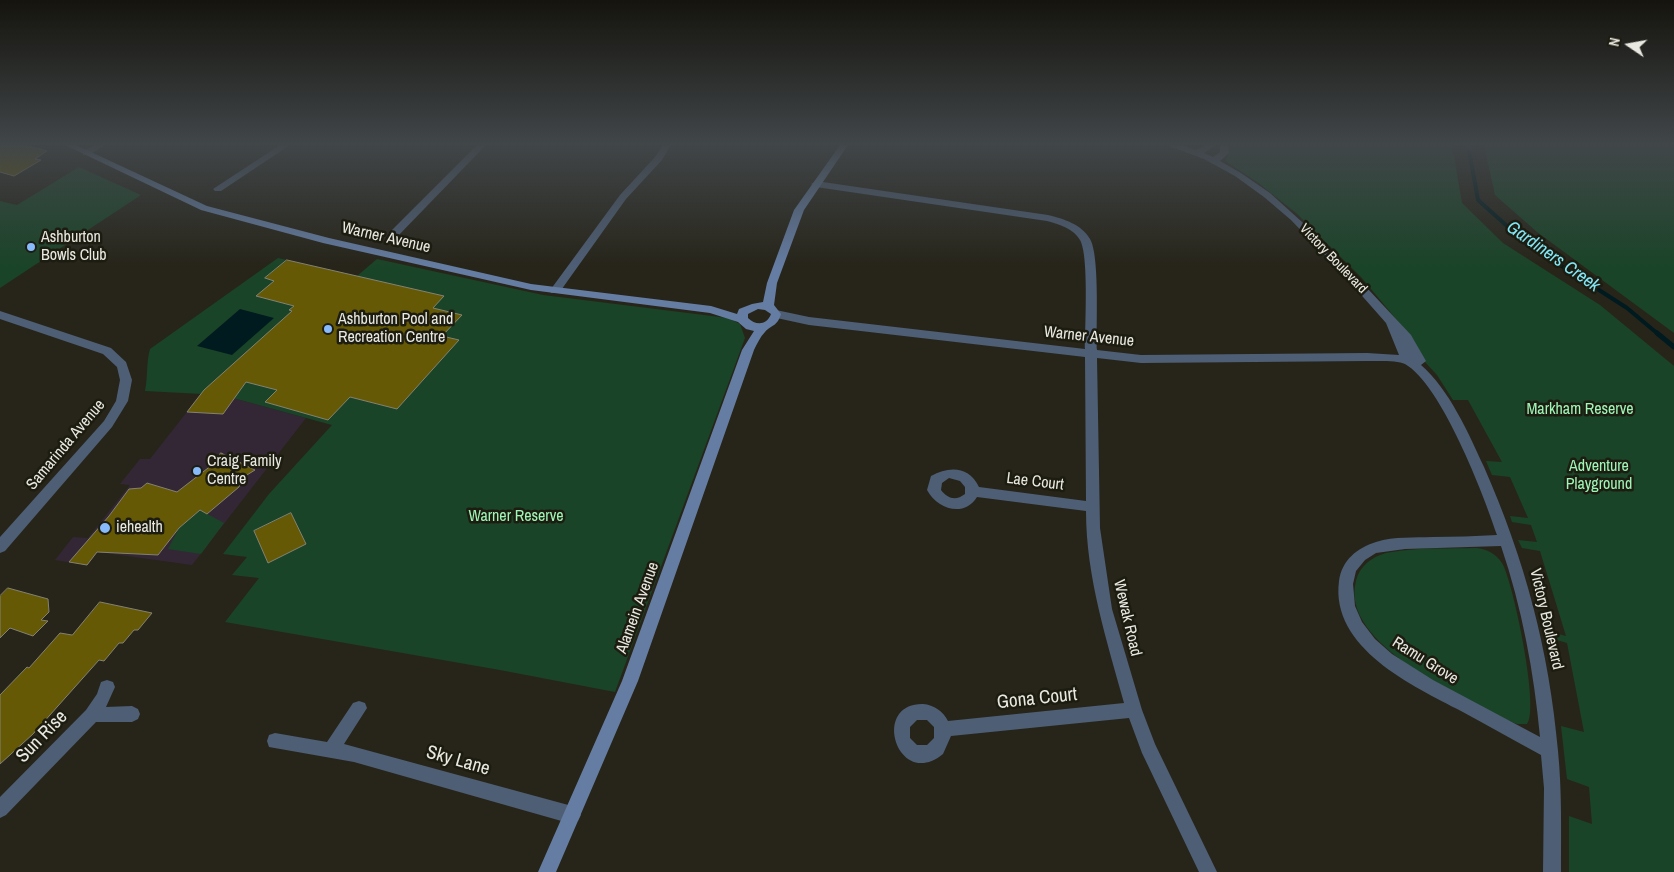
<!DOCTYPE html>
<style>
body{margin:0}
#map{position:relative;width:1674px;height:872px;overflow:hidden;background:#27251a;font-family:"Archivo Narrow",sans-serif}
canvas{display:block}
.north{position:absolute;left:1604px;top:20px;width:50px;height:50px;-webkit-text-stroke:4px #1d1c11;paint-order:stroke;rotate:282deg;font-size:14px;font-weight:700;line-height:20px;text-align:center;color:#eae9e1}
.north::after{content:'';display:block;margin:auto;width:18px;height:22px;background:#eae9e1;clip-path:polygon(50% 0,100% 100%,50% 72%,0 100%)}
</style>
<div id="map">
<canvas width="1674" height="872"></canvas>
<div class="north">N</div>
</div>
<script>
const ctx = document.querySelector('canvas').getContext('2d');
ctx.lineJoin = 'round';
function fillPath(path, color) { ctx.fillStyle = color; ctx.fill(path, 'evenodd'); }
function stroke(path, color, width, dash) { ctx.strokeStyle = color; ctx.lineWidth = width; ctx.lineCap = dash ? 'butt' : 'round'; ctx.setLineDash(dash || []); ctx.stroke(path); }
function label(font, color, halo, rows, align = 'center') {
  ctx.font = font + ' "Archivo Narrow",sans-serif'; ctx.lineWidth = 5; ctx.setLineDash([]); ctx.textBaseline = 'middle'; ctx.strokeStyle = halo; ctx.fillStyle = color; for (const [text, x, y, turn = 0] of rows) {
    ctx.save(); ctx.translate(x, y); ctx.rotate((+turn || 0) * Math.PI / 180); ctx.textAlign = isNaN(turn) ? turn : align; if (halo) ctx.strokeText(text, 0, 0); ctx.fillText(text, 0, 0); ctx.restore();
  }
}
fillPath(new Path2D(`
 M201,394l21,1 84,23 -114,147 -94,-13 -11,13 -32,-5 18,-23 15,1 42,-53 -10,-1 20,-25h10z`), '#332735');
fillPath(new Path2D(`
 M1227,145h225l10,58 41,40 97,62 74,61v506h-105v-56l23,8 -3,-37 -22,-8 -6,-53 23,6 -17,-89 -20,-6 -1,-6 20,5 -26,-85 -18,-3 -4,-8 19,2 -6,-17 -19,-3 -2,-6 18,2 -18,-41 -18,-2 -6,-14 16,1 -34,-62h-15l-16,-25 -12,-13 -24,-37 -40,-48 -65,-64 -39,-31 -29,-19 -2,-3 2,-6z
 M1484,145h190v188l-137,-101 -42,-37z
 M79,167l62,28 -141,93v-87l17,4z
 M278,258l79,18 20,-17 166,36 185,23 12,6 5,14 -130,354 -115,-22 -275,-48 34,-44 -27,-3 15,-18 -24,-3 46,-60 63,-69 -110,-30 -77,-4c3,-14 1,-28 5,-42z
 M200,510l24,13 -23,31 -33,-5 11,-21z
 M1476,548c11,1 20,6 26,15 11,18 38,147 25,161h-10l-8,-3c-44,-24 -170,-76 -153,-140 4,-17 20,-27 36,-29 27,-5 57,-3 84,-4z`), '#1a4428');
fillPath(new Path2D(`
 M240,309l34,9 -42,37 -35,-9z`), '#001b1f');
stroke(new Path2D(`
 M1468,145l10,55 48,43 101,65 31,26`), '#001b1f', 4);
stroke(new Path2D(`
 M1657,333l17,14`), '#001b1f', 5);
const building = new Path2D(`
 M0,145h25l22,6 -12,8 6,1 -27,16 -14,-4z
 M287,260l157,36 -11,12 29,7 -20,21 17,4 -62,69 -47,-12 -22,23 -63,-18 12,-12 -31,-8 -23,32 -36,-2 17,-22 88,-79 -3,-1 5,-4 -38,-10 18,-15 -9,-3z
 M221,453l34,17 -13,8 -3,9 -32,27 -7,-4 -21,18 -21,27 -61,-3 -10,13 -18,-3 40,-46 20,-27 12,-1 6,-5 30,9 35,-27z
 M291,513l15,31 -38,19 -14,-32z
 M8,588l40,11 1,13 -8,8 7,1 -15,15 -23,-8 -10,10v-42z
 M100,602l52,11 -14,17h-4l-11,13h-4l-15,18 -5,-1 -66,74 -33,30v-69l27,-28 2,1 31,-35 12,2z`);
fillPath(building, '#665906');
stroke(building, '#838174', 1);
fillPath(new Path2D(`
 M95,145h10l-16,10h-6v-4z
 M280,145h10l-69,46h-6l-2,-2z
 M477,145h9l-90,93h-8v-4z
 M663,145h8l-9,15 -36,39 -67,94h-8l-1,-2 1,-2 69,-94 35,-38z
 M1170,145h12l14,5 10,-5h10l-12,8 9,4 7,-5v-7h8l1,8 -9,8 21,12 29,20 53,48 88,94 15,26 -5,4c28,24 48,69 63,102 41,93 65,183 74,284 4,40 3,81 3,121h-18l1,-84 -3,-33c-27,-15 -53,-29 -80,-44 -48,-25 -131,-63 -122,-130 3,-21 18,-33 37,-39 19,-6 38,-4 57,-5 21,0 43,-1 64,-2 -13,-40 -56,-151 -92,-171 -7,-4 -29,-3 -38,-3l-226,2 -44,-5 3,170 12,81 30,101 13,34 62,128h-18l-57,-119 -13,-35 -178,18 -8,18c-45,37 -73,-51 -20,-50 11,1 20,7 25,17l176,-18c-17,-62 -38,-126 -38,-192l-109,-14c-13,21 -40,12 -50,-7l4,-14c18,-10 38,-10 48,11l107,14 -1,-144 -276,-32 -37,-8 -1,-3 5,-4 33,7 276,32c0,-21 4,-94 -5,-109 -6,-11 -21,-16 -33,-19l-231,-34 -5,-3 5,-3 232,34c16,4 33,9 42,24 10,17 6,88 7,111l44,5 226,-2 32,2 -13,-32 -45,-51 -50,-52 -27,-23 -29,-21 -31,-17 -33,-12zM949,478l11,3 5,6v7c-9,7 -17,5 -24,-4l1,-7zM1501,546c21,62 33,126 39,191l-107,-57 -41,-26 -17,-15 -13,-17 -7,-16 -2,-22 3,-13 9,-11 11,-7 29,-4zM917,720h10l7,7v11l-7,7h-10l-7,-7v-11z
 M0,311l111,37 15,14 6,18 -4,21 -16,26 -107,124 -5,2v-16l104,-116 12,-20 4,-21 -3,-13 -14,-13 -103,-35z
 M107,680l6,2 2,5 -9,20 26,-1 6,3 2,5 -2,5 -6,3h-36l-90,93 -6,3v-21l86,-87 11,-16 4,-12z
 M359,701l6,2 2,5 -23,36 228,62 6,3 3,6 -3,6 -6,3 -218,-62 -85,-15 -2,-6 2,-6 6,-2 52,9 26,-39z`), '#4e5e75');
fillPath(new Path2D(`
 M65,145h11l131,61 122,32 202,46 180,22 26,8 2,-5 13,-5 11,-2 4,-19 27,-73 46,-65h8l-44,65 -27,73 -3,22 7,9c-4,13 -9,10 -16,18 -5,5 -8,12 -11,18l-116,331 -82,191h-18l84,-191 120,-331 12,-19 -8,-2 -8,-7 -28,-9 -179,-23 -208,-47 -122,-33zM758,309l7,1 6,4c-4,11 -15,12 -23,4v-4z`), '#657da2');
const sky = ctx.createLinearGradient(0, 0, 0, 267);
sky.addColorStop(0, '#15140e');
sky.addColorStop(0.54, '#414649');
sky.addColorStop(1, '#41464900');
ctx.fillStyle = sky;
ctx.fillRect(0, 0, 1674, 267);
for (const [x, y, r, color] of [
 [31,247,5,"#88bbfc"],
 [328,329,5,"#88bbfc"],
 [197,471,5,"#88bbfc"],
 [105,528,6,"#88bbfc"]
]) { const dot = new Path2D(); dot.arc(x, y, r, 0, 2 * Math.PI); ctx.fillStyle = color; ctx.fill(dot); stroke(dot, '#1d1c11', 2); }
label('14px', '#eae9e1', '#1d1c11', [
 ["Victory Boulevard",1333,259,46]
]);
label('16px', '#eae9e1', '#1d1c11', [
 ["Ashburton",41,238],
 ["Bowls Club",41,256],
 ["Ashburton Pool and",338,320],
 ["Recreation Centre",338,338],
 ["Craig Family",207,462],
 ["Centre",207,480],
 ["iehealth",116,528]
], 'left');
label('16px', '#eae9e1', '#1d1c11', [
 ["Warner Avenue",386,238,13],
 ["Warner Avenue",1089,337,6],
 ["Samarinda Avenue",66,445,-50],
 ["Lae Court",1035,482,7],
 ["Alamein Avenue",638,608,-70],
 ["Wewak Road",1127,618,77],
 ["Victory Boulevard",1546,619,77],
 ["Ramu Grove",1425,661,32]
]);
label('16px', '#9ef7b7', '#1d1c11', [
 ["Markham Reserve",1580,410],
 ["Adventure",1599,467],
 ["Playground",1599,485],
 ["Warner Reserve",516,517]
]);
label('italic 18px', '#81e8f8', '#1d1c11', [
 ["Gardiners Creek",1553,257,35]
]);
label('19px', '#eae9e1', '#1d1c11', [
 ["Gona Court",1037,699,-6],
 ["Sun Rise",42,737,-46],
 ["Sky Lane",458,761,16]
]);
</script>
